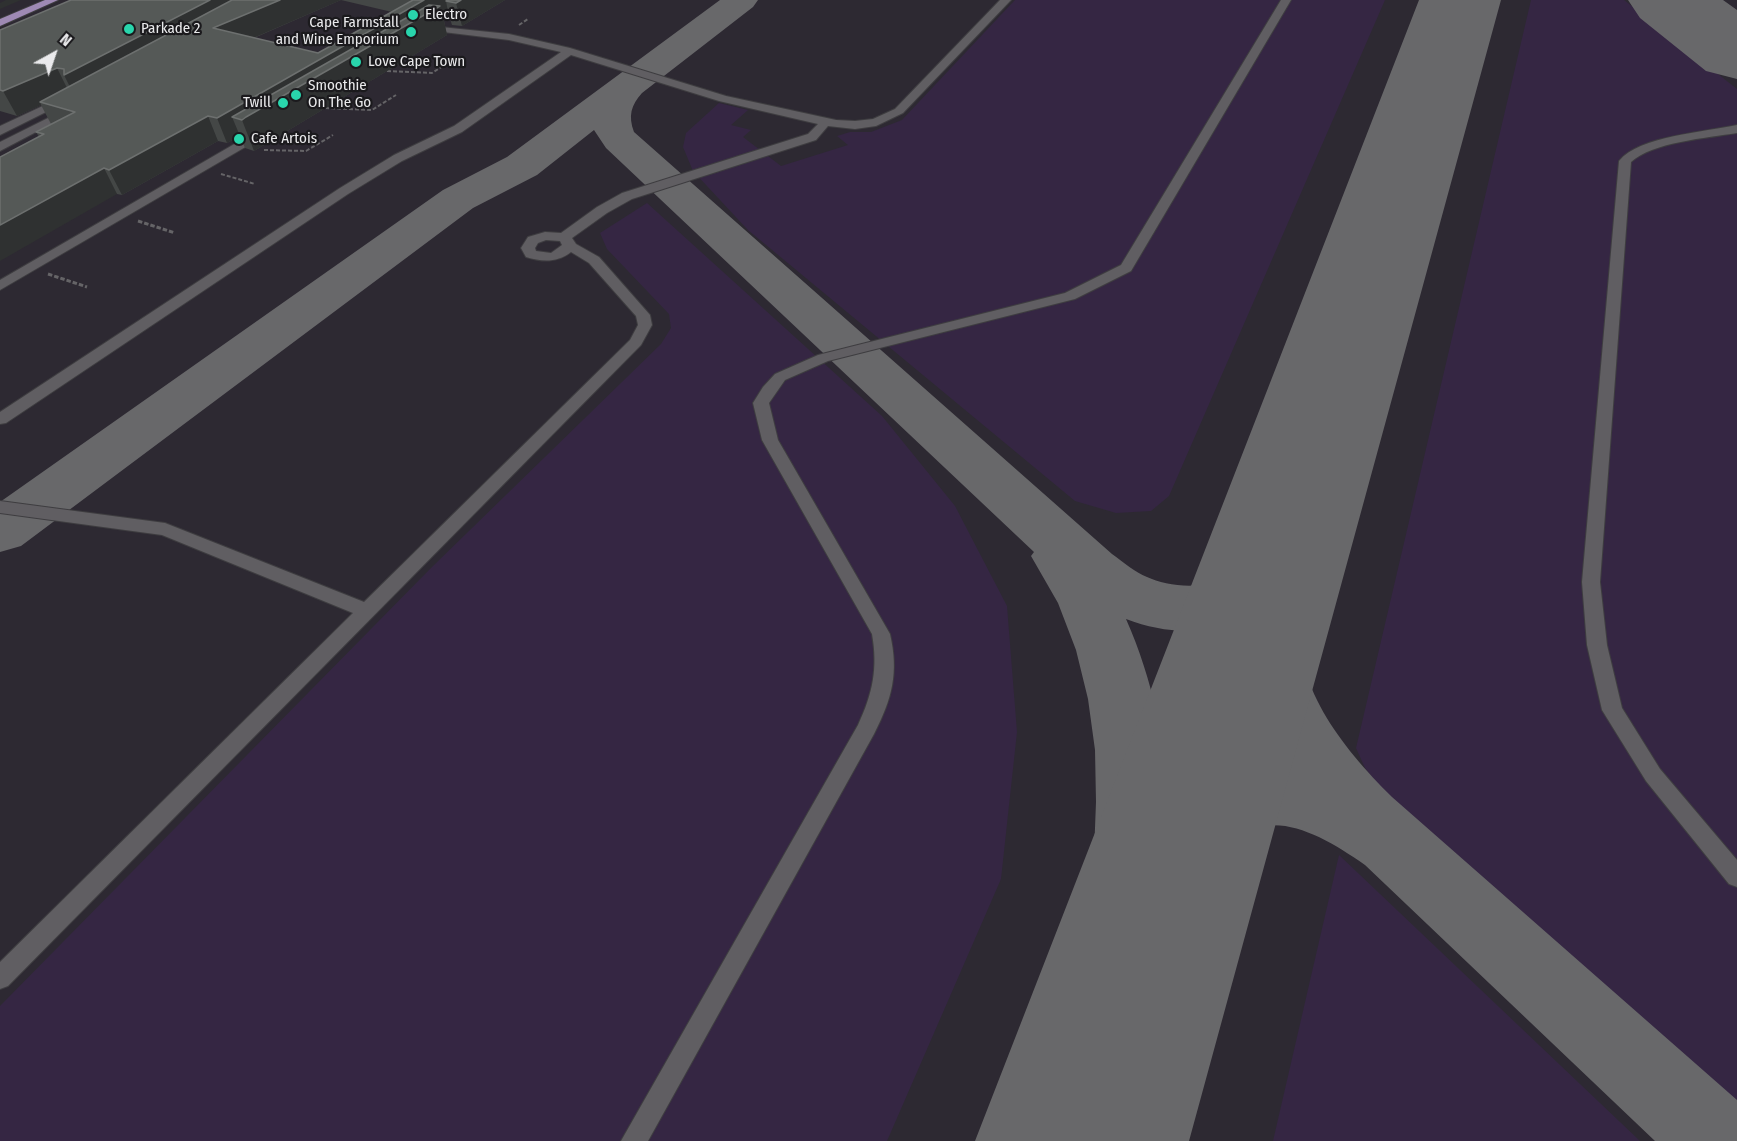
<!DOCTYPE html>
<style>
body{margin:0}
#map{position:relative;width:1737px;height:1141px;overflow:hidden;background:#242326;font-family:"Fira Sans Condensed",sans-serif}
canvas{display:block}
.north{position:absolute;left:24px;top:24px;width:60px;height:60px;-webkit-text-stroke:4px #1b1a1d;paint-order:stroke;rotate:40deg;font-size:16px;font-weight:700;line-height:24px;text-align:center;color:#eaeaec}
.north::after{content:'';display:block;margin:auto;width:21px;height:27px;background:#eaeaec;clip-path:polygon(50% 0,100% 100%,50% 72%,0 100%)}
</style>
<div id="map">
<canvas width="1737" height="1141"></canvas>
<div class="north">N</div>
</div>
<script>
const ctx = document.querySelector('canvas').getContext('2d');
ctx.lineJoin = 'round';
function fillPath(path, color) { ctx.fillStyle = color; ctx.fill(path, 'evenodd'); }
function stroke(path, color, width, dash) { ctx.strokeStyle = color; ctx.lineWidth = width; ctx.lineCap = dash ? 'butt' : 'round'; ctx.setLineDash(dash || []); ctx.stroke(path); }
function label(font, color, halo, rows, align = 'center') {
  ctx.font = font + ' "Fira Sans Condensed",sans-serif'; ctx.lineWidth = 4.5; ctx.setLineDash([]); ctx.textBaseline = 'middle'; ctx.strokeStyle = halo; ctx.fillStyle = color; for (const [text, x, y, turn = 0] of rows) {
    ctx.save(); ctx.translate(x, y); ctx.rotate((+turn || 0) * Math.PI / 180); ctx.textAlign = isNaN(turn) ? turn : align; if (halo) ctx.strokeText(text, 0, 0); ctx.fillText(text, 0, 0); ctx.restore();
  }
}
fillPath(new Path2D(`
 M0,0h1737v1141h-1737z`), '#2d2932');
fillPath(new Path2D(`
 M1015,0h370l-216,496 -18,15 -35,2 -41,-12 -327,-271 -55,-59 -10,-24 3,-14 33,-30 29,7 -17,15 20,5 -8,7 38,29 67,-21 -11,-9 13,-4h21l31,-12z
 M1531,0h93l113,89v1012l-354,-310 -18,-23 -9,-20z
 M647,203l235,213 73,90 52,100 10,126 -16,147 -114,262h-887v-135l431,-438 230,-224 10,-16 -2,-14 -62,-65 -7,-16z
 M1339,855l301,286h-367z`), '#352643');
fillPath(new Path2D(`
 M720,0h38l-5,7 -111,86c-11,12 -14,23 -8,39l478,422c11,8 23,18 35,23 25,12 77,15 93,-14 12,-23 18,-48 32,-71l20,-6 20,6 8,14 -13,38 2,5c-4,19 -11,38 -12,58 -4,79 43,138 95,190l345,303v41h-82l-290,-276c-53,-37 -114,-69 -152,5l-87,271h-86l56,-155 -5,-2 -11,-26 14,-104 2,-52 -1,-52 -7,-51 -12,-49 -18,-47 -27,-47 3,-4 -428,-404 -12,-18 -57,45 -64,33 -452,338 -21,6v-50l443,-312 64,-33zM1126,619c37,14 72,16 109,4 2,51 19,100 47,143 -35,-5 -96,16 -115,48 0,-68 -14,-134 -41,-195z`), '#68686a');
fillPath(new Path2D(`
 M1419,0h82l-312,1141h-214z
 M1628,0h95l14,10v69l-31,-8 -66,-53z`), '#68686a');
const minor = new Path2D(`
 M1000,0h11l-108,113 -27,13 -21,3 -27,-3 -12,14 -184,59 -25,14 -35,25 4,6 23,13 51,58 2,10 -11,20 -633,641 -8,3v-27l353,-349 -191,-78 -162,-22v-12l165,22 199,79 266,-262 8,-15 -2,-9 -47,-53 -18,-11c-14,11 -29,10 -45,5l-5,-9 7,-11 17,-5 16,1 36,-26 25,-14 186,-59 10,-10 -99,-23 -148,-46 -109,77 -60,29 -54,33 -342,229 -6,1v-12l340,-224 54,-33 60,-29 107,-74 -52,-12 -74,-9 -4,-1v-4l78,8 61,14 156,48 110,24 19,1 18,-2 22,-10zM546,240l14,1 2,4 -11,8 -15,-2 -1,-3 3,-5z
 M1281,0h10l-160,271 -56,28 -247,62 -43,19 -16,23 9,37 112,194c9,39 2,65 -16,100l-226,407h-27l237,-416c15,-32 20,-57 14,-91l-110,-194 -9,-37 10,-16 12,-13 43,-19 247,-62 56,-28z
 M64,96l4,1v4l-68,34v-9z
 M70,107l4,1v4l-74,39v-9z
 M1737,125v8c-30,5 -84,9 -106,29l-31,420 7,63 15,63 38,61 77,91v27l-8,-3 -83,-103 -44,-71 -15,-65 -5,-63 37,-421c20,-25 86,-29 118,-36z
 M262,128l6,4 -2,3 -266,155v-10z`);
const major = new Path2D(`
 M45,0h13l-58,26v-7z`);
stroke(minor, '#3e3d40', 2);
stroke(major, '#3e3d40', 2);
stroke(new Path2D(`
 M519,25l9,-6
 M387,71l45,2 25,-16
 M325,108l47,2 24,-15
 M264,150l42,1 27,-16
 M221,174l34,10`), '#656467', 2, [4, 2]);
stroke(new Path2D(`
 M138,221l37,12
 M48,274l39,13`), '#656467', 3, [4.5, 2]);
fillPath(minor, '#605e62');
fillPath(major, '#9e89b4');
fillPath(new Path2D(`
 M71,0h434l-43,26 -10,-1 -4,-13 -5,4 4,19 -193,116 -9,-3 -5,-12 -13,7 -9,-2 -96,54 -5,-1 -78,-57 -3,-5 15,-8 -10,-19 -24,11 -17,-5v-81zM341,0l51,12 -74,41 -64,-15z`), '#444746');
fillPath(new Path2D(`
 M6,0h15l-21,9v-6z
 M210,0h52l-186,99 -12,-24z
 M280,0h61l-118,51 -10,-23z
 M424,0h81l-43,26 -6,-23 -10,-2 2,11 -5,4 4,19 -193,116 -12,-31 -10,-3 8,19 -13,7 -10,-25z
 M57,68l12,24 -29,10 1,3 -24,11 -14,-25z
 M208,116l10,25 -96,54 -13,-25z
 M104,168l13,26 -117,67v-36z`), '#2f3131');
const building = new Path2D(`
 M71,0h139l-146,75v-6l-7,-1 -54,23 -3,-1v-60z
 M232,0h48l-67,28 105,25 95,-53h11l-207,118 -9,-2 -99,54 -5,-2 -104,57v-68l44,-23 -8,-2 39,-20 -35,-10z
 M448,0h13l-5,3 -10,-2z
 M429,5l11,1 -194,111 -4,3 -10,-3z`);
fillPath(building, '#555957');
stroke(building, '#6d706f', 1.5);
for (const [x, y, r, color] of [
 [413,15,6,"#29d5ac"],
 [129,29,6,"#29d5ac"],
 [411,32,6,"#29d5ac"],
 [356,62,6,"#29d5ac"],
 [296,95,6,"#29d5ac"],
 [283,103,6,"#29d5ac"],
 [239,139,6,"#29d5ac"]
]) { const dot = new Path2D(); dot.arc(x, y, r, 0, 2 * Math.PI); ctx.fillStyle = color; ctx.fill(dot); stroke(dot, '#1b1a1d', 2); }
label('15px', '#eaeaec', '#1b1a1d', [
 ["Electro",425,15],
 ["Cape Farmstall",399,23,"right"],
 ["and Wine Emporium",399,40,"right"],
 ["Parkade 2",141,29],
 ["Love Cape Town",368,62],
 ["Smoothie",308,86],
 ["On The Go",308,103],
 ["Twill",271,103,"right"],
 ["Cafe Artois",251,139]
], 'left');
</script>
